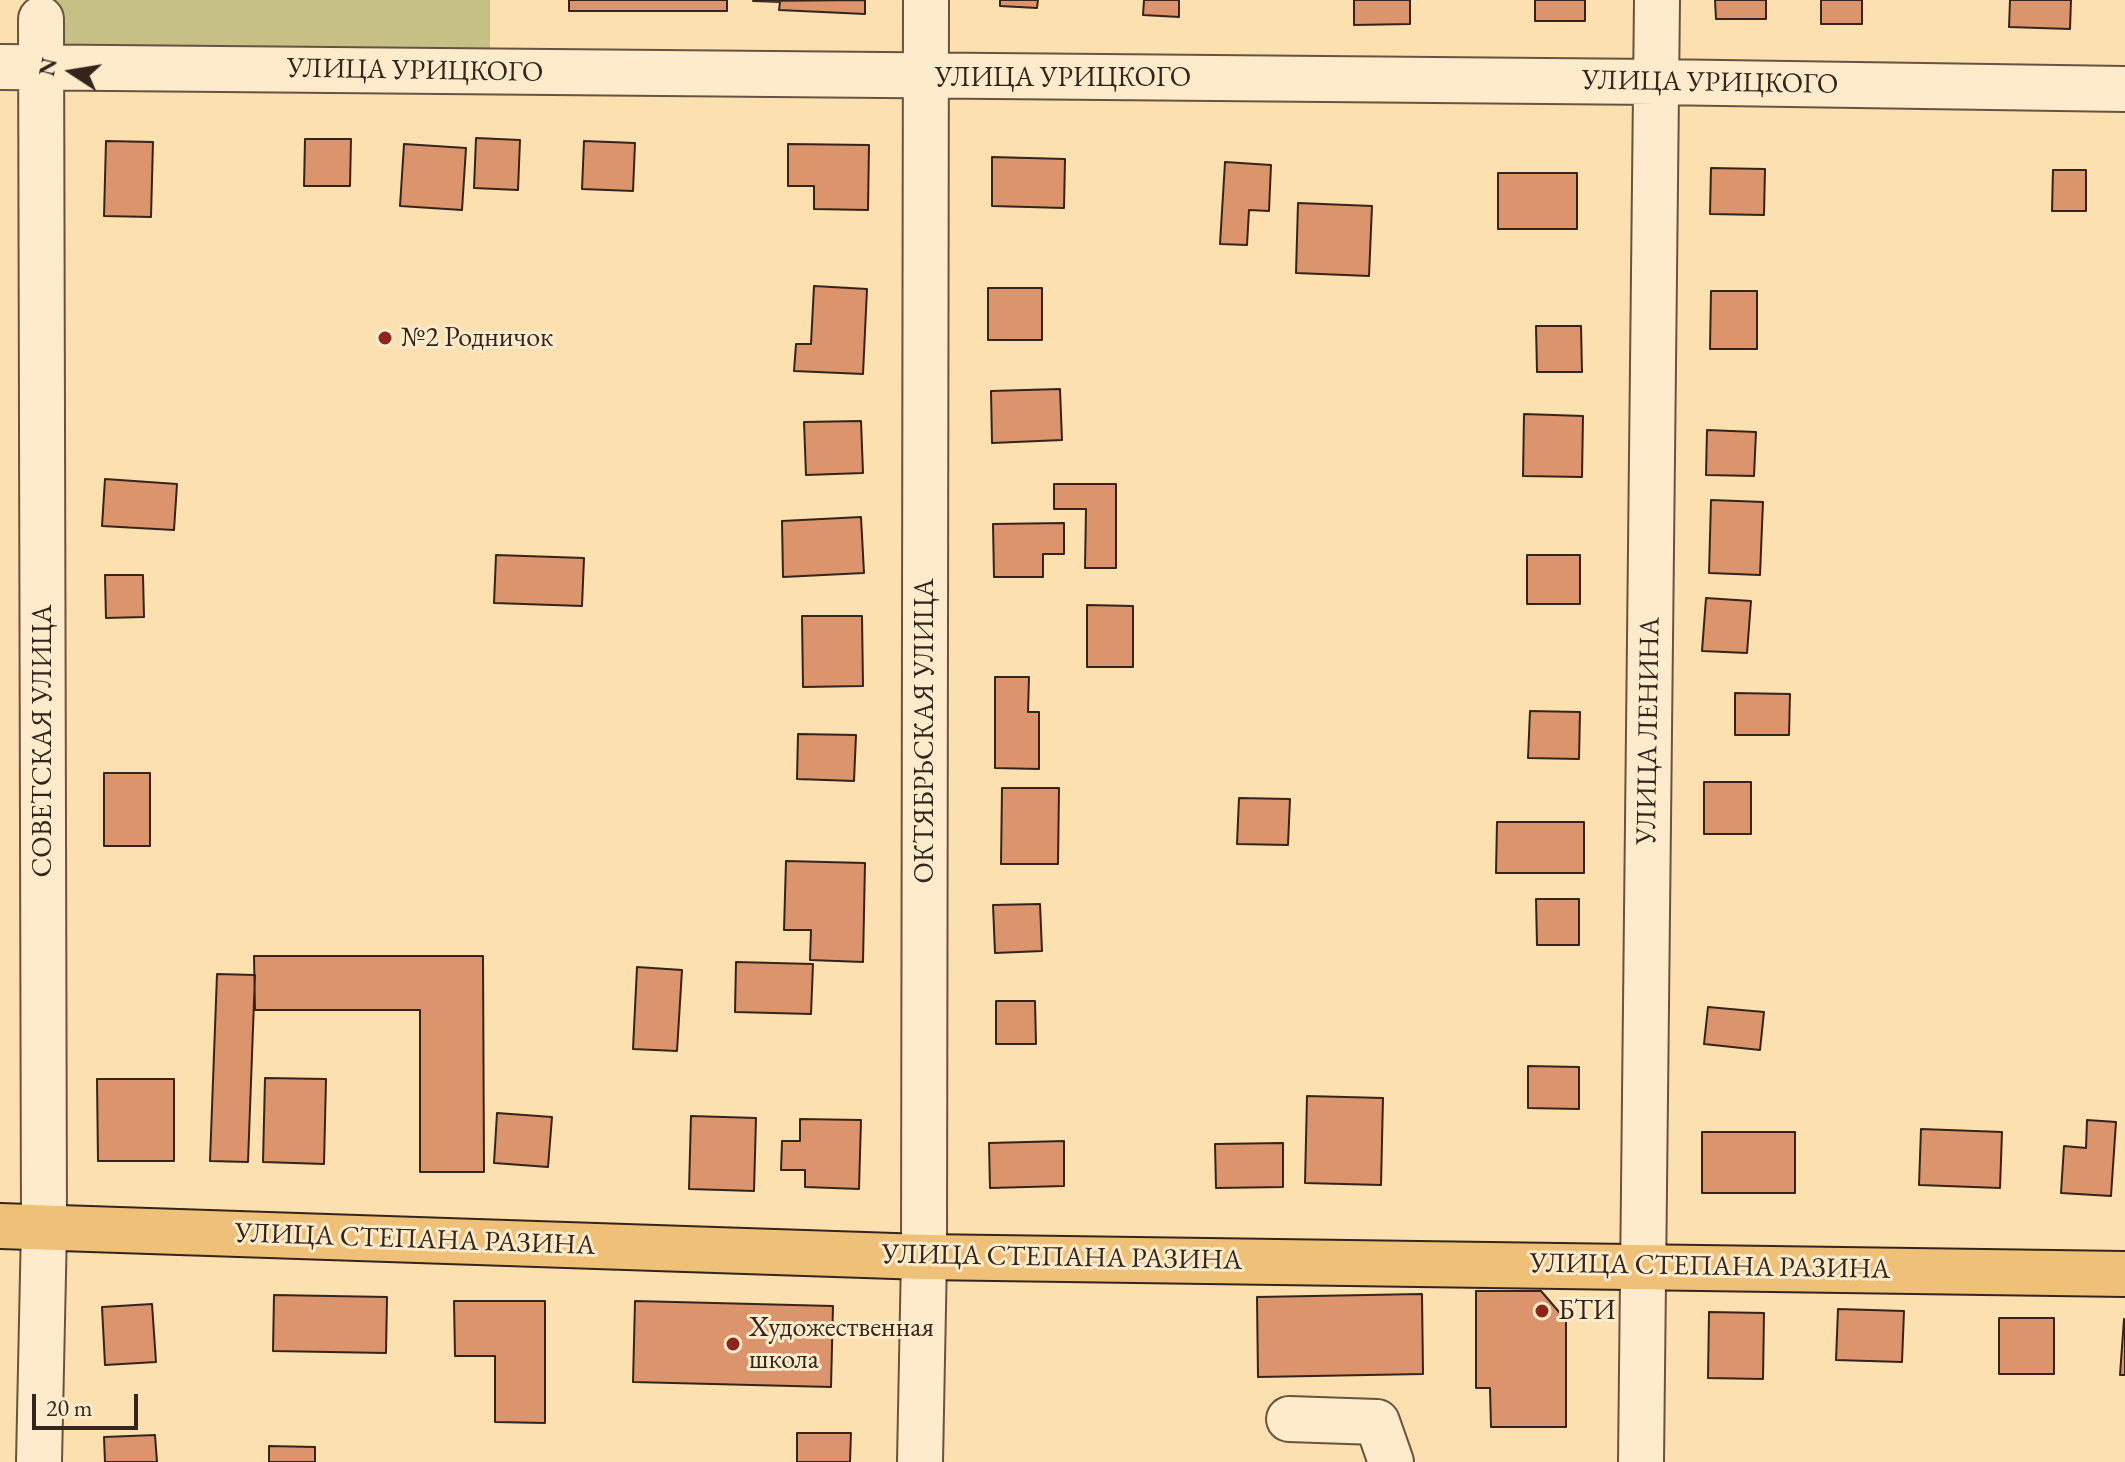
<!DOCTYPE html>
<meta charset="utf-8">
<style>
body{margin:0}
#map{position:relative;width:2125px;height:1462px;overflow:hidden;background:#fde0b0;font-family:"EB Garamond",serif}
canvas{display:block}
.north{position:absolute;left:32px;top:32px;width:80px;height:80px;-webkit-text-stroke:6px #feebcc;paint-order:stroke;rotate:282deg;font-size:22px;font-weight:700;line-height:32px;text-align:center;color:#34241b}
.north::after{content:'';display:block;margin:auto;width:28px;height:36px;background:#34241b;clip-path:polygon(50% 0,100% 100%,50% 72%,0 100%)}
.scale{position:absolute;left:32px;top:1394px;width:106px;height:36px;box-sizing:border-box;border:4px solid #34241b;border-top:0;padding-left:10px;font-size:24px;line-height:28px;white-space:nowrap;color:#34241b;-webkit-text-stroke:6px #feebcc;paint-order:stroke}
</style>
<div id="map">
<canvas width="2125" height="1462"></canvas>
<div class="north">N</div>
<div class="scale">20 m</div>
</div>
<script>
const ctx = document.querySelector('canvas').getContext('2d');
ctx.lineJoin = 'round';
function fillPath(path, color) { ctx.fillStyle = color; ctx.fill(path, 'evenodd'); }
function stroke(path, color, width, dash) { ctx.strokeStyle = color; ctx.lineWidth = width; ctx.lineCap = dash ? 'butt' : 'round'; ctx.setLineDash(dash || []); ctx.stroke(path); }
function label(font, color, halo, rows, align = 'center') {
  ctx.font = font + ' "EB Garamond",serif'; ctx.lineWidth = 6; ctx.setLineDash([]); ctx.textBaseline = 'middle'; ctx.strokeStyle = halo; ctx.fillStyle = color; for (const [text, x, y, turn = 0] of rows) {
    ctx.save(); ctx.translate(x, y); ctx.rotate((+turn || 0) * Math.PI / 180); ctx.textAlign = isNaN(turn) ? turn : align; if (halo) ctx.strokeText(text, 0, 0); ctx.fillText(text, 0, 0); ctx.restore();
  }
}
fillPath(new Path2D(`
 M42,0h448v72l-447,-5z`), '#c7c086');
const building = new Path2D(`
 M569,0h158v11h-158z
 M865,0v14l-86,-4 1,-8 -27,-1z
 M1000,0h38l-1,8 -37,-2z
 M1144,0h35v17l-36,-2z
 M1354,0h56v24l-56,1z
 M1535,0h50v21h-50z
 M1715,0h51v19h-50z
 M1821,0h41v24h-41z
 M2010,0h61l-1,29 -61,-2z
 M476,138l44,2 -2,50 -44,-2z
 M305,139h46l-1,47h-46z
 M106,141l47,1 -2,75 -47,-1z
 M584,141l51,2 -2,48 -51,-2z
 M404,144l62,4 -4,62 -62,-4z
 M788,144l81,1 -1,65 -54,-1v-23h-26z
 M992,157l73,2 -1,49 -72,-2z
 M1225,162l46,3 -2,46 -20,-1 -2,35 -27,-1z
 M1711,168l54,1 -1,46 -54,-1z
 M2053,170h33v41h-34z
 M1498,173h79v56h-79z
 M1298,203l74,3 -3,70 -73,-3z
 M814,286l53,3 -4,85 -69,-3 2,-27h15z
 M988,288h54v52h-54z
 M1711,291h46v58h-47z
 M1536,326h45l1,46h-45z
 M1060,389l2,51 -70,3 -1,-52z
 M1524,414l59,2 -1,61 -59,-1z
 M861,421l2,52 -57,2 -2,-53z
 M1707,430l49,2 -2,44 -48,-1z
 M105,479l72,5 -3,46 -72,-4z
 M1054,484h62v84h-31l1,-59h-32z
 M1711,500l52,2 -3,73 -51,-2z
 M861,517l3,56 -81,4 -1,-56z
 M1064,523v31h-21v23h-49l-1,-53z
 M496,555l88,3 -2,48 -88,-3z
 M1527,555h53v49h-53z
 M105,575h38l1,42 -38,1z
 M1706,598l45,3 -4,52 -45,-2z
 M1087,605l46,1v61h-46z
 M802,616h60l1,70 -60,1z
 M995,677h34l-1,35h11v57l-44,-1z
 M1735,693l55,1 -1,41h-54z
 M1530,711l50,1 -1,47 -51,-1z
 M798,734l58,1 -2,46 -57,-2z
 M104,773h46v73h-46z
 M1704,782h47v52h-47z
 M1002,788h57l-1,76h-57z
 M1239,798l51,1 -2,46 -51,-1z
 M1497,822h87v51h-88z
 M786,861l79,2 -2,99 -53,-2 1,-30h-27z
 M1536,899h43v46h-42z
 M1040,904l2,47 -47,2 -2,-48z
 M254,956h229l1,216h-64v-162h-165z
 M736,962l77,2 -2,50 -76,-2z
 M637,967l45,3 -5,81 -44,-2z
 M217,974l38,1 -7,187 -38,-1z
 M996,1001h39l1,43h-40z
 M1708,1007l56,5 -4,38 -56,-6z
 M1528,1066l51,1v42l-51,-1z
 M265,1078l61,1 -2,85 -61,-2z
 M97,1079h77v82h-76z
 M1307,1096l76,2 -2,87 -76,-2z
 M497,1113l55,4 -4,50 -54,-4z
 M691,1116l65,2 -2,73 -65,-2z
 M800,1119l61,1 -2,69 -54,-2v-17h-24l1,-29h18z
 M2087,1120l29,2 -5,74 -50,-3 3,-47 22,2z
 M1921,1129l81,3 -2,56 -81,-3z
 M1702,1132h93v61h-93z
 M1064,1141v45l-74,2 -1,-45z
 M1283,1143v44l-67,1 -1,-44z
 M1476,1291h65l25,29v107h-75l-1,-39h-14z
 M1422,1294l1,80 -165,3 -1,-80z
 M274,1295l113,2 -1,56 -113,-2z
 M454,1301h91v122l-50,-1v-66h-40z
 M635,1301l198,5 -2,81 -198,-5z
 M152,1304l4,58 -51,3 -3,-58z
 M1838,1309l66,2 -2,51 -66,-2z
 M1709,1312l55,1 -1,66 -55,-1z
 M1999,1318h55v56h-55z
 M2124,1319l1,1v55h-5z
 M797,1433h54l-1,29h-53z
 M155,1435l2,27h-52l-1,-25z
 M269,1446l46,1v15h-46z`);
fillPath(building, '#db946b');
stroke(building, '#34241b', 2);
const minor = new Path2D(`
 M0,67l1655,15 470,7
 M1289,1419l88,3 14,40
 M39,1462l5,-235 -3,-1208
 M920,1462l4,-205 2,-1257
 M1641,1462l16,-1462`);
const major = new Path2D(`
 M0,1226l924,31 1201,17`);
stroke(minor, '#665340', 48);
stroke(major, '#34241b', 48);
stroke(minor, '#feebcc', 44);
stroke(major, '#eec078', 44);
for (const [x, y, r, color] of [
 [385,338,8,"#8f2418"],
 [1542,1311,8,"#8f2418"],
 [733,1344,8,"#8f2418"]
]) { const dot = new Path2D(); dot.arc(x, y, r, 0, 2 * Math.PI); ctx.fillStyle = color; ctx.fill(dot); stroke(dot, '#feebcc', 3); }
label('28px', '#34241b', '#feebcc', [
 ["УЛИЦА УРИЦКОГО",415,71,1],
 ["УЛИЦА УРИЦКОГО",1063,78],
 ["УЛИЦА УРИЦКОГО",1710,83,1],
 ["ОКТЯБРЬСКАЯ УЛИЦА",925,731,-90],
 ["УЛИЦА ЛЕНИНА",1649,731,-89],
 ["СОВЕТСКАЯ УЛИЦА",43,741,-90],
 ["УЛИЦА СТЕПАНА РАЗИНА",415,1240,2],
 ["УЛИЦА СТЕПАНА РАЗИНА",1062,1258,1],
 ["УЛИЦА СТЕПАНА РАЗИНА",1710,1267,1]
]);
label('28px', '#34241b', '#feebcc', [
 ["№2 Родничок",401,338],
 ["БТИ",1558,1311],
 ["Художественная",749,1328],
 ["школа",749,1360]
], 'left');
</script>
